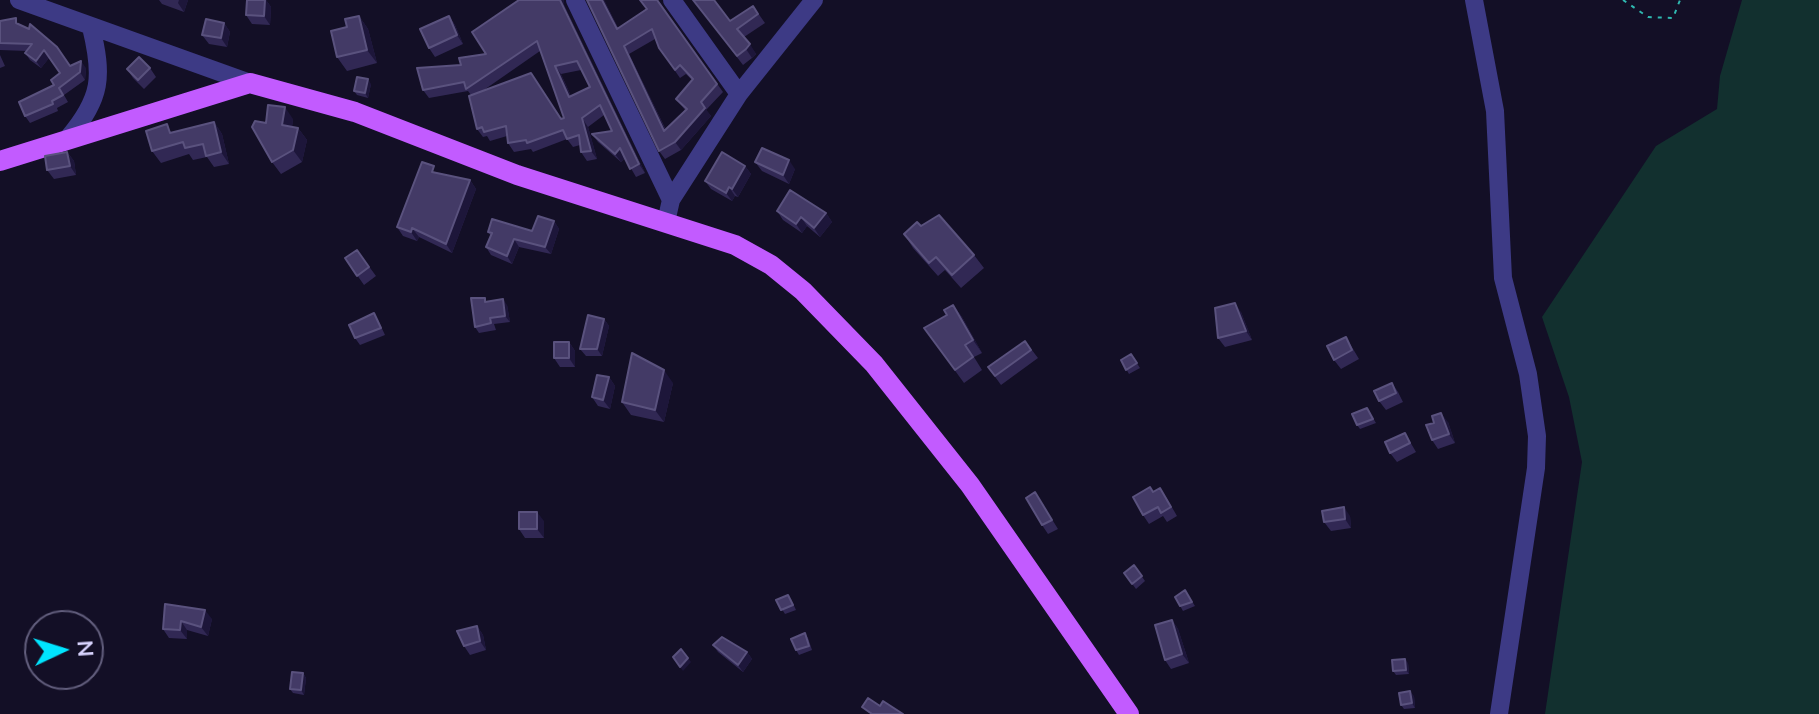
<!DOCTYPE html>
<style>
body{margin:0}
#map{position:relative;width:1819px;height:714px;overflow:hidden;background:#130f26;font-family:Mulish,sans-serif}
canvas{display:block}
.north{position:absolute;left:24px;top:610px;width:80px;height:80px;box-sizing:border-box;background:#130f26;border:2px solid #625e7d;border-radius:50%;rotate:86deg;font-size:22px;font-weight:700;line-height:32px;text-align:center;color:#d9d4ff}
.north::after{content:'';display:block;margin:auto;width:28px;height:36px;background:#00e5ff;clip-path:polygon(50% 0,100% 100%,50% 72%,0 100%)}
</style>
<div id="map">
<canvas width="1819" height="714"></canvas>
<div class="north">N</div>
</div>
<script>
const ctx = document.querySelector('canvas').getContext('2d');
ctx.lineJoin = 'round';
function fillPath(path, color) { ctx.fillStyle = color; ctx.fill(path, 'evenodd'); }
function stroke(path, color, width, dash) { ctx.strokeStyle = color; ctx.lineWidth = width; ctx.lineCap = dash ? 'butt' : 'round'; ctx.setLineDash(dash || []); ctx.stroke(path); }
fillPath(new Path2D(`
 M1742,0h77v714h-274l37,-252 -13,-65 -27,-80 114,-171 61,-37 3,-33z`), '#12302f');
stroke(new Path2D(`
 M1623,0l25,17 25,1 7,-18`), '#2fb8b0', 2, [4, 6]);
stroke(new Path2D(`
 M19,0l231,83
 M575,0l96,200
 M672,0l67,94
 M1474,0l21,111 8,167 25,96 9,62 -1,32 -37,246
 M68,138c34,-40 35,-62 23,-111
 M666,222l5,-22 68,-106 75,-94`), '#3d3a85', 18);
stroke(new Path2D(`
 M0,161l250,-78 105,29 162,63 218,70 36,20 32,26 71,73 96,121 159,229`), '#c25bff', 20);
fillPath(new Path2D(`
 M159,0h29l-4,12 -22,-8z
 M247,0h19l5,7 -1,18 -18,-1 -6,-9z
 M587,0h17l14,28 28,-19 -6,-9h18l65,92 -17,18 5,6 -30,34 -16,9 -6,-8zM655,39l4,9 21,30 6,-4 6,6 -16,19 9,11 -19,20 -37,-76z
 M693,0l37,21 23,-15 12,17 -21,14 12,17 -4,4 -9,7z
 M564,5l81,168 -9,4 -11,-19 -4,4 -23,-20 -6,-8 20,-3 -8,-16 -16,12 9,32 -10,2 -6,-9 -1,-7 -7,2 -6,-8 -34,13 -2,-3 -17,3 -6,-9 -1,-7 -17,5 -3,-5 -4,1 -6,-8 -6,-34 -3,-4 -39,7 -6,-8 38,-25 25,-11zM540,51l24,67 -2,1 -81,-27zM581,70l9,17 -19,9 -10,-22z
 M359,16l9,13 9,34 -30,8 -10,-14 10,-30z
 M449,16l6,9 8,19 -28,13 -6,-9z
 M0,21l21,5 49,40 16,2 -1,12 -21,15 4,7 -11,6 1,3 -28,12 -5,-7 29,-31 6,-12 -11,-15 -8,10 -11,-8 -5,-7 2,-2 -27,-1z
 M224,23l6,9 -3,15 -18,-3 -7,-9z
 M0,55l5,11 -5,2z
 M150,68l6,9 -12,12 -11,-11 -6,-9z
 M371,84l-3,14 -11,-3 -3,-4z
 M293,119l-1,8 6,1 9,12 -5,22 -21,12 -9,-12 -6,-39z
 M214,122l8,12 7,30 -15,3 -7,-10 -14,3 -4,-6 -28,9 -9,-12 21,-19z
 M67,152l7,9 2,14 -22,4 -7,-9z
 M755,162l40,7 -6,15 -27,-13z
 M745,166l6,8 -13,23 -3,-1 -3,5 -21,-12 -6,-8z
 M439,173l31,7 6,9 -24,64 -33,-16 -2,4 -14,-5 -6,-9z
 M777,211l49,2 6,9 -12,15 -13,-11 -5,7 -19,-13z
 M554,221l5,8 -8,25 -32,-7 -7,17 -21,-9 -5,-8 5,-11 -3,-4 44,-1z
 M921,226l53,29 10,13 -23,20 -16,-18 -7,6 -25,-28 -9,-14z
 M357,250l19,26 -12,9 -19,-27z
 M487,302l20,3 3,17 -16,2 2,6 -17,3 -4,-6z
 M953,305l9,12 20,36 -8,4 8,13 -18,13 -40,-55 23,-13z
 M1241,312l11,28 -27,7 -7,-9z
 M604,319l5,7 -7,30h-16l-6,-7z
 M378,320l7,15 -25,10 -5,-7z
 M1346,337l13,22 -18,10 -7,-9z
 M1025,341l13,17 -37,27 -13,-18z
 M569,342l6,9v16h-15l-6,-9z
 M1131,354l9,14 -11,6 -8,-14z
 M609,377l6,9 -5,23 -12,-3 -6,-9z
 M673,383l-9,39 -33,-7 -9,-13z
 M1392,383l6,9 5,10 -17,8 -7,-9z
 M1367,408l9,15 -16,6 -3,-4z
 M1448,422l7,21 -17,6 -6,-9z
 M1405,433l11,19 -19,10 -7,-9z
 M1035,492l23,37 -10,5 -6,-9z
 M1153,492l13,5 11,19 -10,6 -4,-6 -14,8 -6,-9z
 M1350,516l1,12 -20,3 -7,-9z
 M544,521v17h-19l-6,-9z
 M1134,565l11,16 -9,8 -12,-16z
 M1185,590l10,16 -12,5 -8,-14z
 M791,599l5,11 -11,4 -9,-14z
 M165,604l47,15 -4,17 -21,-6v9l-18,-1 -6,-9z
 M1172,620l6,9 11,34 -18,6 -6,-9z
 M477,626l6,9 3,15 -16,5 -6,-9z
 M805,633l3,5 4,12 -13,5 -3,-5z
 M713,645l34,7 5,7 -9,13 -25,-20z
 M1408,663l1,11 -13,1 -3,-4z
 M303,673l3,5 -2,17 -11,-2 -3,-4z
 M1414,696l1,12 -11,1 -3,-4z`), '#312854');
fillPath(new Path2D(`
 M179,0h9l-4,12 -6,-9z
 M265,0h1l5,7 -1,18 -6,-9z
 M560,0h4v5l81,168 -6,-9z
 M602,0h2l19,37 -6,-8z
 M359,16l9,13 9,34 -10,-13z
 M449,16l6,9 8,19 -6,-9z
 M224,23l6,9 -3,15 -6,-9z
 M750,44l6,10 -4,4 -6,-9z
 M624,46l5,8 41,85 -6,-8z
 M44,50l5,8 -8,10 -5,-7z
 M81,61l5,7 -1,12 -5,-8z
 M555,66l6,8 14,31 -6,-8z
 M368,79l3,5 -3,14 -3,-5z
 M285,107l8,12 -2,19 -9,-13z
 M705,108l6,8 -30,34 -6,-8z
 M582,118l6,9 9,32 -6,-8z
 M214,122l8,12 7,30 -8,-12z
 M298,128l9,12 -5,22 -9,-12z
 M620,148l6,9 -5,5 -6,-8z
 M67,152l7,9 2,14 -6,-9z
 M789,160l6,9 -6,15 -6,-9z
 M745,166l6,8 -13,23 -6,-8z
 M470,180l6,9 -24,64 -6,-9z
 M729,187l6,9 -3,5 -6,-8z
 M826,213l6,9 -12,15 -6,-9z
 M801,217l6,9 -5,7 -6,-9z
 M554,221l5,8 -8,25 -6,-7z
 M412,228l7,9 -2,4 -6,-9z
 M514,239l5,8 -7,17 -5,-8z
 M503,299l4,6 3,17 -5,-6z
 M1235,303l6,9 11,28 -6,-9z
 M953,305l9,12 20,36 -9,-13z
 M604,319l5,7 -7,30 -5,-7z
 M569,342l6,9v16l-6,-9z
 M664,370l9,13 -9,39 -9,-12z
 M609,377l6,9 -5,23 -7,-9z
 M1441,413l7,9 7,21 -6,-9z
 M1344,507l6,9 1,12 -6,-9z
 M537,512l7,9v17l-7,-9z
 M205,610l7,9 -4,17 -7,-9z
 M1172,620l6,9 11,34 -7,-9z
 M181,621l6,9v9l-7,-9z
 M477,626l6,9 3,15 -6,-9z
 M747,652l5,7 -9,13 -5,-7z
 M688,658l3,4 -8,9 -3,-4z
 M1405,659l3,4 1,11 -3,-4z
 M303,673l3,5 -2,17 -3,-5z
 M1410,691l4,5 1,12 -3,-5z`), '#1d163a');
const building = new Path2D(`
 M247,0h18l-1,16 -18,-1z
 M519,0h41l79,164 -9,5 -10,-21 -5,6 -23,-20 20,-3 -12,-26 -18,13 9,33 -10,1 -2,-17 -12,4 -4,-9 -36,13 -1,-3 -18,3 -2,-17 -22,6 -2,-5 -5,2 -8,-33 62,-23 30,46 3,-1 -27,-77 -71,48 -2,-7 -41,8 -6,-22 44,-3 -2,-7 27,-4 -14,-22zM577,61l13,26 -21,10 -14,-31z
 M587,0h15l15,29 30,-20 -7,-9h17l60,84 -16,18 4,6 -30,34 -16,9zM652,29l7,19 16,22 5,-5 13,14 -17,20 11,10 -23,22 -40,-85z
 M693,0h21l16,21 23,-15 5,8 -21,15 13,15 -4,5 -9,7z
 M359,16l8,34 -30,7 -6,-26 16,-4 -2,-8z
 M449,16l8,19 -28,13 -9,-19z
 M16,18v5l13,6 1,-5 27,23 13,19 11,-5 -1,11 -21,16 4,7 -11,6 1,3 -28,12 -6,-14 35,-17 -3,-5 9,-7 -16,-23 -8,11 -11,-8 7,-9 -32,-1v-22z
 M206,19l18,4 -3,15 -19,-3z
 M139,57l11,11 -12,12 -11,-11z
 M357,77l11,2 -3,14 -11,-2z
 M268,105l17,2 -3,18 16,3 -5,22 -21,12 -20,-35 3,-6 11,2z
 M214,122l7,30 -15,4 -3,-12 -18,4 -2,-6 -31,9 -6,-20 21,-7 3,9z
 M762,148l27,12 -6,15 -28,-13z
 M67,152l3,14 -23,4 -2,-14z
 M722,152l23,14 -13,23 -3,-2 -3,6 -21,-12z
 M422,162l12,4 -2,6 38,8 -24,64 -34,-16 -1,4 -14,-5z
 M790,190l36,23 -12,15 -13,-11 -5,7 -19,-13z
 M939,215l35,40 -22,20 -16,-18 -7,6 -25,-29 13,-12 4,4z
 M538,216l16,5 -9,26 -31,-8 -7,17 -21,-9 6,-14 -4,-1 4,-13 40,12z
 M357,250l12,17 -12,9 -12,-18z
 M471,298h14v4l18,-3 2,17 -15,2 1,5 -16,4z
 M1235,303l11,28 -28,7 -3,-30z
 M953,305l20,35 -8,5 8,12 -18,13 -31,-42 23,-13 -3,-5z
 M374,313l7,15 -26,10 -6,-13z
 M588,315l16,4 -7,30h-17z
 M1346,337l6,13 -18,10 -7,-14z
 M1025,341l6,9 -36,26 -7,-9z
 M554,342h15v16h-15z
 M632,353l32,17 -9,40 -33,-8z
 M1131,354l6,9 -11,7 -5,-10z
 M597,375l12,2 -6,23 -11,-3z
 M1392,383l4,10 -17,8 -5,-10z
 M1367,408l6,11 -16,6 -5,-11z
 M1441,413l8,21 -17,6 -6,-15 8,-2 -2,-7z
 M1405,433l5,10 -20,10 -5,-11z
 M1150,487l3,5 7,-4 11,19 -10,6 -3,-6 -15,8 -10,-18z
 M1035,492l17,28 -10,5 -16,-27z
 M1344,507l1,12 -21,3 -2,-11z
 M519,512h18v17h-18z
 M1134,565l8,11 -10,8 -8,-11z
 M1185,590l7,12 -12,4 -5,-9z
 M788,595l5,10 -12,5 -5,-10z
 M165,604l40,6 -4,17 -20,-6 -1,9 -17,-1z
 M1172,620l10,34 -17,6 -10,-35z
 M477,626l3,15 -16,5 -7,-15z
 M805,633l4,13 -13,4 -5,-11z
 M722,637l25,15 -9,13 -25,-20z
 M681,649l7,9 -8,9 -7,-10z
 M1405,659l1,11 -13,1 -1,-11z
 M292,672l11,1 -2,17 -11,-1z
 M1410,691l2,12 -11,2 -2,-12z
 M868,698l12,8 3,-5 20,13h-31l-10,-7z`);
fillPath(building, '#433a66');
stroke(building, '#5a527e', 2);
</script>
